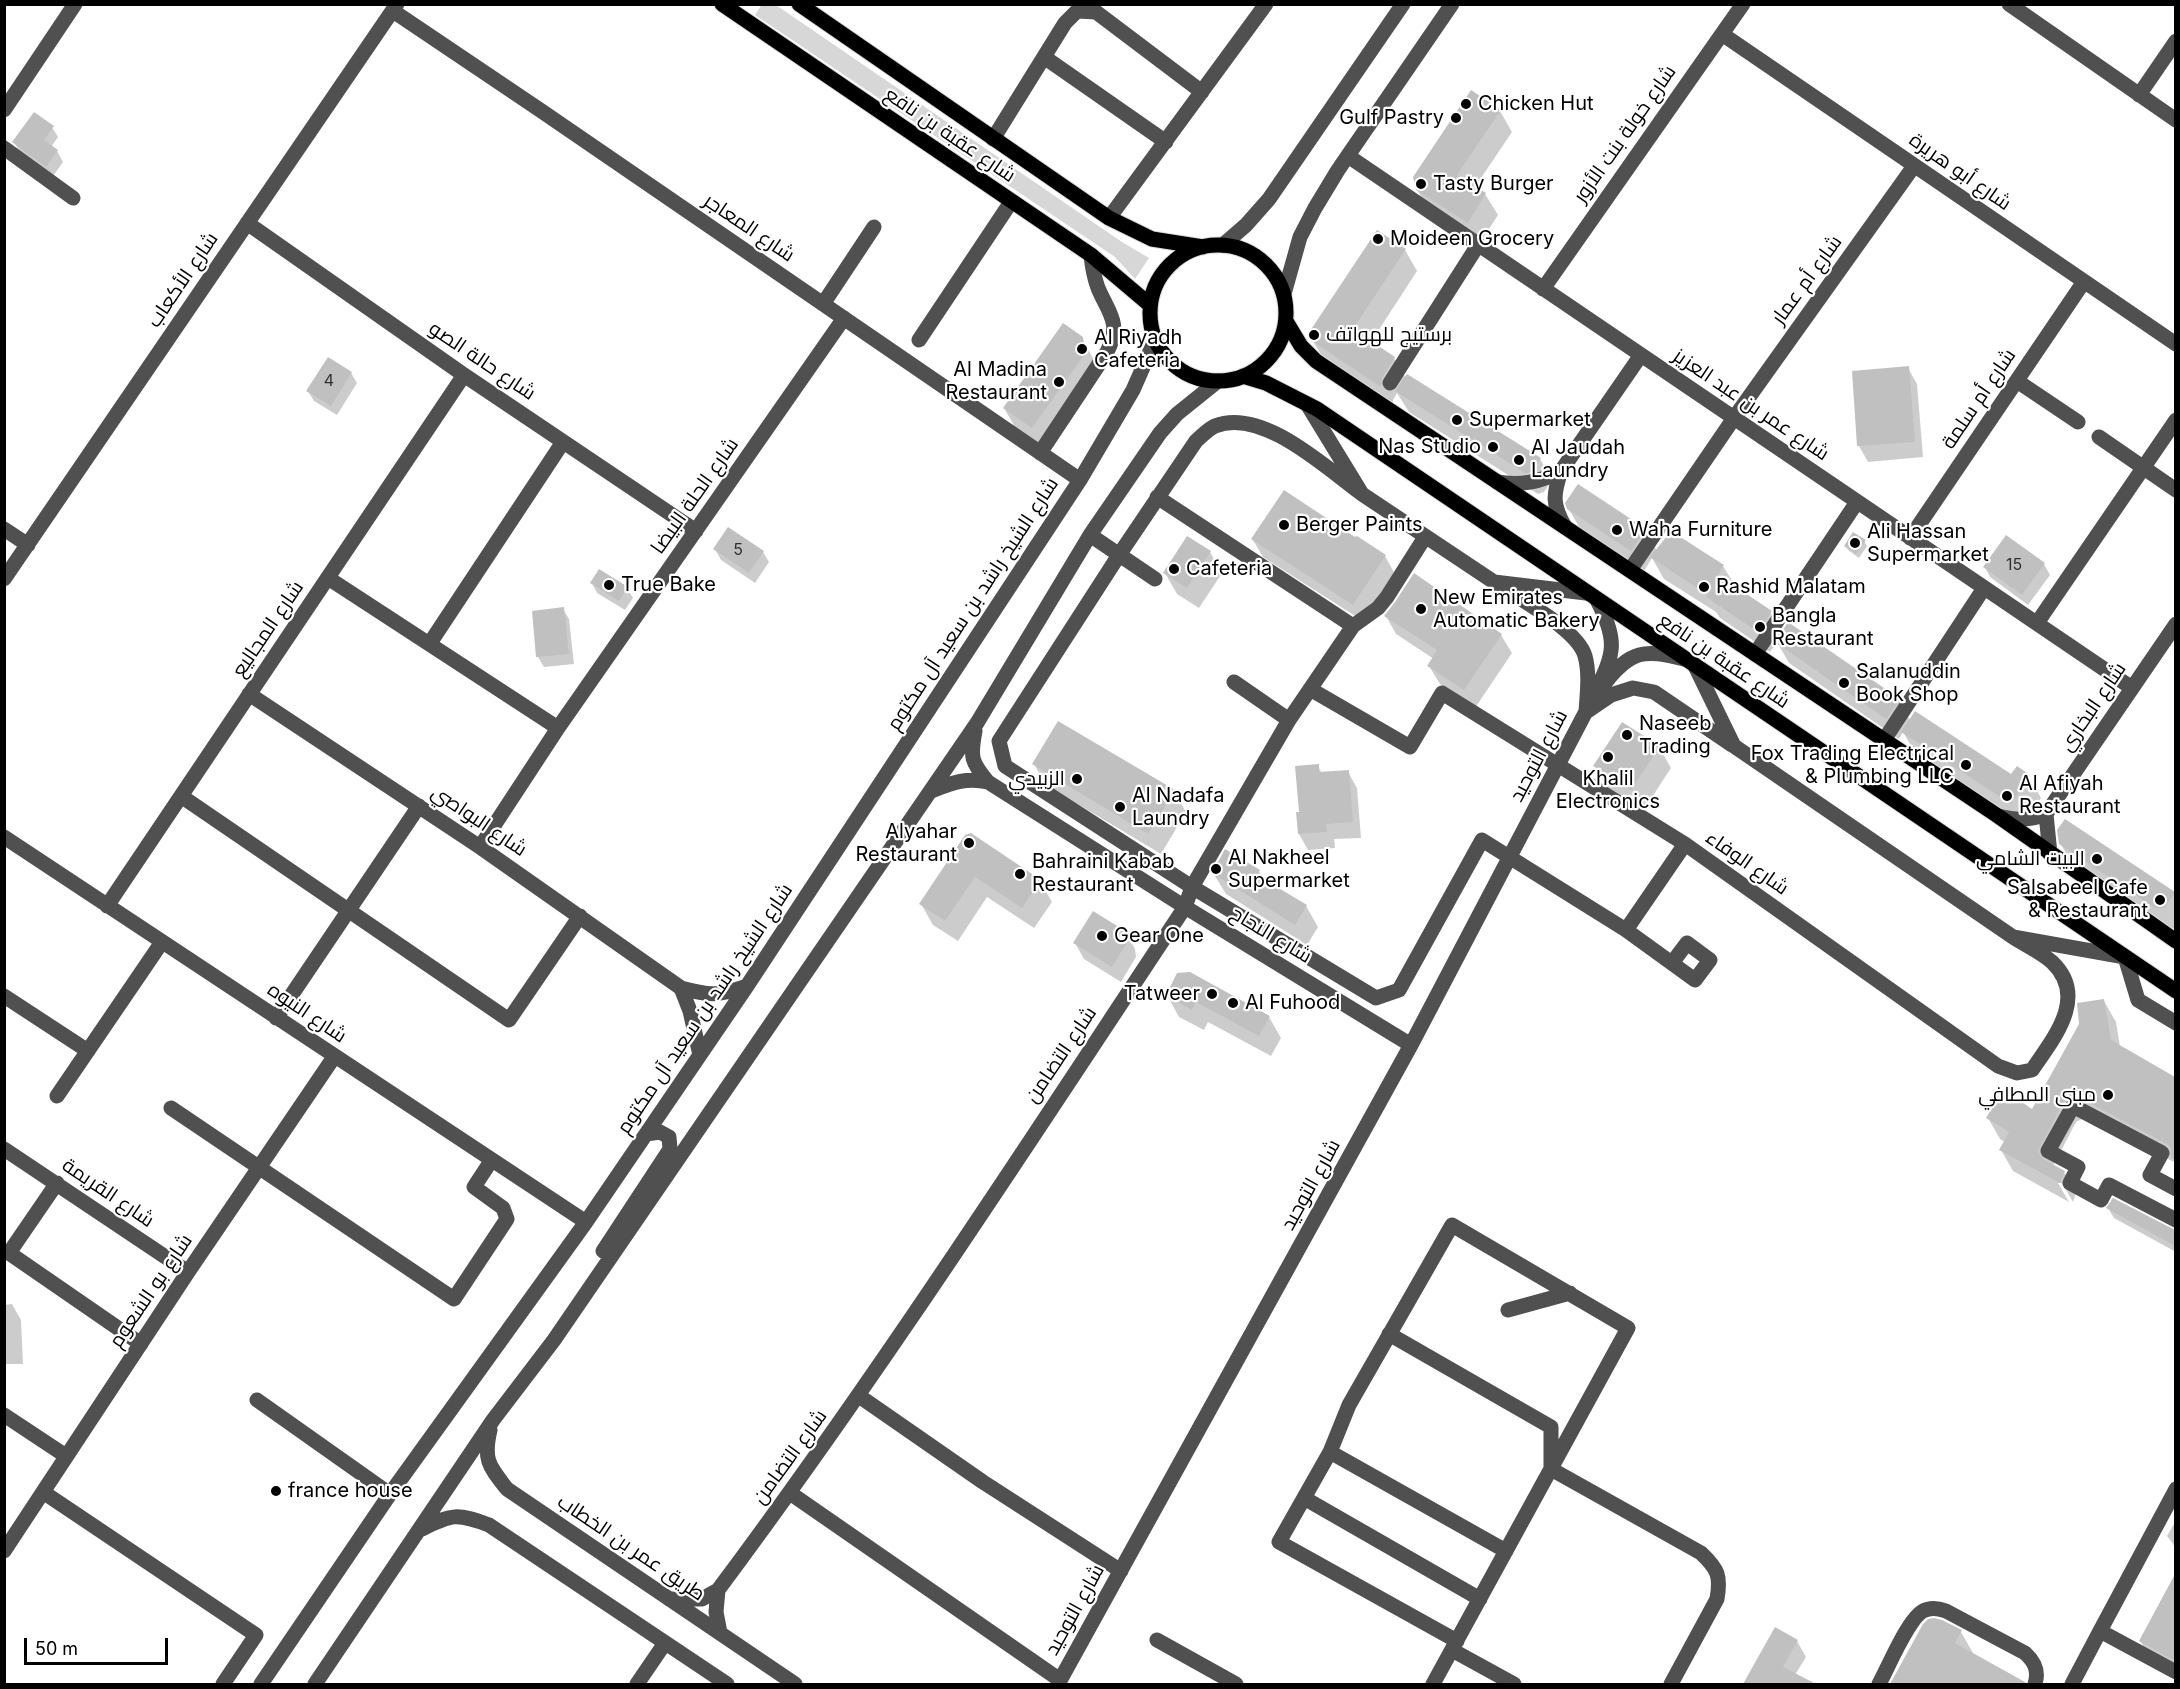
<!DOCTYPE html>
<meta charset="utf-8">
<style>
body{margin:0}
#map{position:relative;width:2180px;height:1689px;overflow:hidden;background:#fff;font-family:Inter,sans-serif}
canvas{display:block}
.frame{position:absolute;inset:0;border:6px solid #000;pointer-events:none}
.scale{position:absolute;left:24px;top:1638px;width:144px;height:27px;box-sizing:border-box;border:3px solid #000;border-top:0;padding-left:8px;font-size:18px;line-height:21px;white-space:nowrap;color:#000;-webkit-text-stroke:4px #fff;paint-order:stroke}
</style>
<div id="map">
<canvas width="2180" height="1689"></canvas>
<div class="frame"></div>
<div class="scale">50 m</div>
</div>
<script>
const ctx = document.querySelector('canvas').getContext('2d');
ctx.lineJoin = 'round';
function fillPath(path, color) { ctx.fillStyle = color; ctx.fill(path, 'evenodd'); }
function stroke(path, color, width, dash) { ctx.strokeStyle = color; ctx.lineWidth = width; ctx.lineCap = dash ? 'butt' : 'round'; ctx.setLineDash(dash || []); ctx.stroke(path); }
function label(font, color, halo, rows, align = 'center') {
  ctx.font = font + ' Inter,Cairo,sans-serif'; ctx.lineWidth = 4.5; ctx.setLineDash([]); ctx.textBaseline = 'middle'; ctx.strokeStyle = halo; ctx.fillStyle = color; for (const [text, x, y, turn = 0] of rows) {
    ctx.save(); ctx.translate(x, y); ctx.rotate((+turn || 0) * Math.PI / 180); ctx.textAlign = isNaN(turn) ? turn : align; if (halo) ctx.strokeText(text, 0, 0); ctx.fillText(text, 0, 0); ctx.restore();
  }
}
fillPath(new Path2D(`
 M762,4l14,1 346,237 27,16 -14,21 -20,-22 -360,-242z`), '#d7d7d7');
fillPath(new Path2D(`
 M1500,111l12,21 -37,55 10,7 13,21 -18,28 -50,-32 -13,-21z
 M52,127l6,10 -7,10 6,4 6,11 -10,14 -33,-24 -6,-10z
 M1405,250l12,21 -46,71 23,16 12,20 134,81 12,21 -8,12 -6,2 -129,-82 -12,-19 -4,7v6l-67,-43 -13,-22z
 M1082,338l12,22 -50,88 -28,-19 -12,-21z
 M1908,368l9,16 6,73 -55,5 -9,-16 -6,-74z
 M351,373l6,10 -20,32 -23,-14 -6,-10z
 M1568,508l77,22 12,21 66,15 13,21 35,26 12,20 115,67 12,20 102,56 17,1 12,21 -18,26 -108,-71 -12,-21 -4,7 -110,-76 -12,-21 -7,10 -50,-34 -4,-6 -52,-33 -12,-21 -8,13 -63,-41z
 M1356,539l29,17 10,18 -32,47 -100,-64 -10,-17z
 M1864,541l3,5 -8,12 -11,-8 -2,-4z
 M715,549l48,3 6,10 -14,21 -34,-23z
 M1210,552l12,21 -23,35 -22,-14 -12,-21z
 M2044,564l6,11 -22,30 -38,-28 -5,-10z
 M592,583l35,5 6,10 -8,12 -28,-17z
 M563,609l6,10 5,45 -30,3 -6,-10z
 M1386,616l115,19 11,18 -37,55 -35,-24 -11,-18 5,-7 -38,-25z
 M1659,747l12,21 -28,43 -36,-24 -12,-21z
 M1034,764l140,27 12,21 -25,42 -115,-69z
 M1318,766l4,8 26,-2 9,16 4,50 -27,1 1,9 -27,2 -9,-16 -1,-21h2z
 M966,836l74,45 12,21 -18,26 -47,-31 -29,44 -25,-16 -12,-21z
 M2060,843l114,50 2,36 -7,-1 -96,-63z
 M1259,871l5,10 42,25 12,21 -11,18 -81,-51 -13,-21z
 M1126,933l9,16 1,8 -15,25 -37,-23 -9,-16z
 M1167,995l102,22 12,21 -10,18 -63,-34 -4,8 -25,-13z
 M2104,1001l12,21 4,25 56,32v84l-90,-46 -10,5 -23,44 11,6 12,21 -3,9 -11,-19h-4l11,19 -56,-31 -12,-21 4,-8 -5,-3 -12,-21 45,-7z
 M2108,1208l68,23v21l-62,-34z
 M12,1304l9,16 2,44h-19v-59z
 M2176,1520v28l-9,-12z
 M2176,1577v98l-23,-13 -13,-21z
 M1924,1625l37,7 12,21 -1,2 46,25 3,4h-130z
 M1776,1629l21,12 9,16 -11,18 17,9h-67z`), '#0003');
fillPath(new Path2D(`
 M1471,90l30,20 -44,65 29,18 -18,30 -52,-33 -3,-13z
 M34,112l20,14 -10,14 14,10 -12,17 -34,-25z
 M1377,230l29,19 -53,80 42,28 -13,21 -1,9 -69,-46 -2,-10z
 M1063,323l20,14 2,17 -53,74 -29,-20z
 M328,357l24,15 -21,34 -25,-15z
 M1909,366l6,76 -58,4 -5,-75z
 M1407,374l134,84 -9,14 -7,1 -130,-82z
 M1578,484l68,45 -15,22 -64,-42 -2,-6z
 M1284,490l71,47 2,-1 29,19 -33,50 -102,-66z
 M728,527l36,24 -15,22 -36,-24z
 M1671,531l53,34 -6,10 54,36 -14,21 -52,-35 2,-2 -58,-38z
 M1853,532l13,8 -10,14 -12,-8z
 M2006,535l39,28 -23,32 -39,-28z
 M1187,536l24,15 -24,37 -24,-15z
 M599,569l29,18 -9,14 -29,-18z
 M1414,573l88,61 -38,56 -37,-24 10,-16 -53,-34 11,-14z
 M564,607l5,47 -33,3 -4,-46z
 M1788,622l112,77 -14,20 -111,-77z
 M1915,711l96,63 6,-8 13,9 -19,29 -110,-72z
 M1058,721l117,69 -27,44 -116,-70z
 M1622,722l38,24 -29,44 -38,-24z
 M1319,764v8l30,-2 4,52 -27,2 1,8 -29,2 -2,-22h3l-4,-46z
 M2065,819l110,73 -10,16h-10l-96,-64 -2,-14z
 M971,833l70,47 -19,28 -47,-31 -30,44 -26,-17 46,-69z
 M1225,849l35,21 -3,5 50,30 -12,20 -83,-52z
 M1093,911l34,21 1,9 -16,26 -39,-24z
 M1190,972l80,44 -11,20 -63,-34 -4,8 -26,-15 11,-22z
 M2104,999l7,41 64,37v83l-4,-3v-9l-4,-4 -89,-47 -6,-1 -8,5 -26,50 5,8 22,12 -5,12 -61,-33 10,-18 -23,-14 17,-29 29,20 47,-85 -2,-21z
 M2113,1198l62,32v16l-69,-38z
 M2175,1574v87l-36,-20z
 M1934,1618l8,2 20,10 -7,13 70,39 1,2h-136l33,-60 5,-5z
 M1775,1627l23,13 -15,27 33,17h-73z`), '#c0c0c0');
const major = new Path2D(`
 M722,4l369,251 59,50
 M799,4l310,214 43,21 51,8
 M1150 313a68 68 0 1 1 136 0a68 68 0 1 1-136 0Z
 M1286,321l15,25 15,15 682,455 178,125
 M1243,376l23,7 51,26 859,582`);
stroke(major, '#dbdbdb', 17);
stroke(new Path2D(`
 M2009,4l167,116
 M393,11l147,99 540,370
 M1722,34l454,310
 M1044,57l122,85
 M2139,95l37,-54
 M4,110l71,-106
 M993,139l72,-116 12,-12 19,1 106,80
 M4,148l69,50
 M1348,156l784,532
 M1109,218l157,-214
 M247,223l217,152 232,156
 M1223,245l23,-20 23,-26 134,-195
 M1543,289l200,-285
 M1284,294l16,-57 15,-29 23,-38 114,-166
 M823,304l51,-77
 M919,340l92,-138
 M2017,381l61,41
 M1390,383l88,-138
 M1307,404l55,90 132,88 92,11
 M2099,437l77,53
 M1040,453l67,-101c15,-29 2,-38 -9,-64 -4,-11 -6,-22 -7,-33
 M1497,482c24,4 43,0 64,-11
 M1362,494c-36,-26 -100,-87 -147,-68 -7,3 -13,10 -19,15l-77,114 -120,186 6,25 187,121 184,111 23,-8 83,-150 144,90 69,50 15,-20 -23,-17 -15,20
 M1157,497l196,129
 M1565,527c-13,-23 -12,-32 -4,-56l80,-116
 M4,529l24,16
 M1090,535l65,44
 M1910,538l173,-255
 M1630,570l104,-152 180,-252
 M328,578l230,150
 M4,579l393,-575
 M1497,584c23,15 81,46 88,72 5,18 2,38 1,56l25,-17 22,-7 21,4 78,53
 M2037,623l139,-203
 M430,643l133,-201
 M1755,654l102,-152
 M1695,666l39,80 279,191 112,20 13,43 38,23
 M1234,682l55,38
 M1605,683c26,-33 39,-34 79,-24
 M1310,689l100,58 32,-54 243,151 313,222 19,7 15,-3c21,-31 57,-73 20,-108 -11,-10 -27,-17 -39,-25
 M249,694l231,153 201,141c29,8 37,8 66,-2
 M975,731c-5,26 -4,31 13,51l197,125 226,138
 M1884,740l100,-152
 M931,791c21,-8 35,-14 57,-9
 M181,796l328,224 71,-104
 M2046,814l4,40
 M1998,816c17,4 32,5 48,-2l130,-190
 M4,837l582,385
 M480,847l78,-119 286,-410
 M107,906l357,-531
 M1626,930l59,-86
 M681,988l9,23 10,44
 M4,996l84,55
 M276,1018l143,-212
 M57,1096l105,-154
 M171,1108l283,191 53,-80 -4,-11 -29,-21 17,-26
 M4,1149l184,123
 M57,1183l-48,70 132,91
 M2176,1189l-26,-14 12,-22 -89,-47 -25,45 30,16 -8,16 31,17 8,-15 67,35
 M603,1251l67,-102 -1,-12 -9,-5 -14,2
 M1508,1310l62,-17
 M1389,1334l162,93v42l150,84c17,16 20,23 16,46l-46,85
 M859,1396l124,86 138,89
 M257,1400l133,94
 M4,1415l62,41
 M490,1430c-7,30 -1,36 17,59l288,195
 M1330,1452l176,99
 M43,1492l213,143 -33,49
 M790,1493l270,187
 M1304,1498l176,101
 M422,1529c30,-15 35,-16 67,-4l238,159
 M4,1551l184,-279 146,-215
 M718,1590l-2,22 4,21
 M669,1599h33l16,-9c165,-221 314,-453 467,-683l7,-20 97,-167 64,-94 25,-18 9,-11 38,-60
 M2100,1631l76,-142
 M1157,1640l79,44
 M1452,1650l62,34
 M261,1684l129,-190 196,-272 161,-236 333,-506 53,-90 22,-50
 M315,1684l178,-264 61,-80 423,-617 113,-188 70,-102 17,-19 41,-33
 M637,1684l28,-41
 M1058,1684l353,-639 181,-345c20,-44 29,-54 5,-100
 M1433,1684l195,-356 -176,-103 -103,180 -19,47 -51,90 178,99
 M1879,1684c9,-16 29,-65 44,-73 7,-4 15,-3 23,0l79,42c10,9 14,18 10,31
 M2072,1684l28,-53 76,41`), '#505050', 15);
stroke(major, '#000', 15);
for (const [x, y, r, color] of [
 [1466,104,6,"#000"],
 [1456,118,6,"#000"],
 [1421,184,6,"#000"],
 [1378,239,6,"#000"],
 [1314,335,6,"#000"],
 [1082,349,6,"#000"],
 [1059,382,6,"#000"],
 [1457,420,6,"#000"],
 [1493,447,6,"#000"],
 [1519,460,6,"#000"],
 [1284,525,6,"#000"],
 [1617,530,6,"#000"],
 [1855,543,6,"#000"],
 [1174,569,6,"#000"],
 [609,585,6,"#000"],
 [1704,587,6,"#000"],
 [1421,609,6,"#000"],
 [1760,627,6,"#000"],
 [1844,683,6,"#000"],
 [1627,735,6,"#000"],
 [1608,757,6,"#000"],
 [1966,765,6,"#000"],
 [1077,779,6,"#000"],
 [2007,796,6,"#000"],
 [1120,807,6,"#000"],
 [969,843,6,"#000"],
 [2097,859,6,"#000"],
 [1216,869,6,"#000"],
 [1020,874,6,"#000"],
 [2160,900,6,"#000"],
 [1102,936,6,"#000"],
 [1212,994,6,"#000"],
 [1233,1003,6,"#000"],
 [2108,1095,6,"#000"],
 [276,1491,6,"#000"]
]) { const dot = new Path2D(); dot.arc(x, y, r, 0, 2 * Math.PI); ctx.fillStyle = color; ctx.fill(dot); stroke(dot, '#fff', 2); }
label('16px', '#303030', null, [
 ["4",329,381],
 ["5",738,550],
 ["15",2014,565]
]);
label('20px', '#000', '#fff', [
 ["Chicken Hut",1478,104],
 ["Gulf Pastry",1444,118,"right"],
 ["Tasty Burger",1433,184],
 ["Moideen Grocery",1390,239],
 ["برستيج للهواتف",1326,335],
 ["Al Riyadh",1094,338],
 ["Cafeteria",1094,361],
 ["Al Madina",1047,370,"right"],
 ["Restaurant",1047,393,"right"],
 ["Supermarket",1469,420],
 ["Nas Studio",1481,447,"right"],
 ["Al Jaudah",1531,448],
 ["Laundry",1531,471],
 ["Berger Paints",1296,525],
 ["Waha Furniture",1629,530],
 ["Ali Hassan",1867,532],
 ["Supermarket",1867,555],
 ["Cafeteria",1186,569],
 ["True Bake",621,585],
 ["Rashid Malatam",1716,587],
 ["New Emirates",1433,598],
 ["Automatic Bakery",1433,621],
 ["Bangla",1772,616],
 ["Restaurant",1772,639],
 ["Salanuddin",1856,672],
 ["Book Shop",1856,695],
 ["Naseeb",1639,724],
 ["Trading",1639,747],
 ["Fox Trading Electrical",1954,754,"right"],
 ["& Plumbing LLC",1954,777,"right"],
 ["الزبيدي",1065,779,"right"],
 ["Khalil",1608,779,"center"],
 ["Electronics",1608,802,"center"],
 ["Al Afiyah",2019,784],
 ["Restaurant",2019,807],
 ["Al Nadafa",1132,796],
 ["Laundry",1132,819],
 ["Alyahar",957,832,"right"],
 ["Restaurant",957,855,"right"],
 ["Al Nakheel",1228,858],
 ["Supermarket",1228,881],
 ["البيت الشامي",2085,859,"right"],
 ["Bahraini Kabab",1032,862],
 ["Restaurant",1032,885],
 ["Salsabeel Cafe",2148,888,"right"],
 ["& Restaurant",2148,911,"right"],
 ["Gear One",1114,936],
 ["Tatweer",1200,994,"right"],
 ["Al Fuhood",1245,1003],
 ["مبنى المطافي",2096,1095,"right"],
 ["france house",288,1491]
], 'left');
label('20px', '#000', '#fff', [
 ["شارع خولة بنت الأزور",1625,134,-55],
 ["شارع عقبة بن نافع",950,135,34],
 ["شارع أبو هريرة",1960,172,35],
 ["شارع المعاجر",749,228,34],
 ["شارع الأكعاب",183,280,-56],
 ["شارع أم عمار",1807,280,-54],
 ["شارع حالة الصو",482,361,34],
 ["شارع أم سلمة",1979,399,-56],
 ["شارع عمر بن عبد العزيز",1751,405,34],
 ["شارع الحلة البيضا",695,496,-55],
 ["شارع الشيخ راشد بن سعيد آل مكتوم",973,604,-57],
 ["شارع المجاليع",268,629,-56],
 ["شارع عقبة بن نافع",1724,661,34],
 ["شارع البخاري",2093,707,-56],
 ["شارع التوحيد",1539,756,-62],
 ["شارع البواصي",479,821,34],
 ["شارع الوفاء",1747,863,35],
 ["شارع النجاح",1271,935,31],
 ["شارع الشيخ راشد بن سعيد آل مكتوم",705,1009,-56],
 ["شارع النيوه",307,1013,34],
 ["شارع التضامن",1061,1055,-56],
 ["شارع التوحيد",1311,1185,-61],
 ["شارع القريمة",108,1193,34],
 ["شارع بو الشعوم",151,1291,-56],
 ["شارع التضامن",790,1457,-54],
 ["طريق عمر بن الخطاب",631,1548,34],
 ["شارع التوحيد",1075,1610,-61]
]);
</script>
